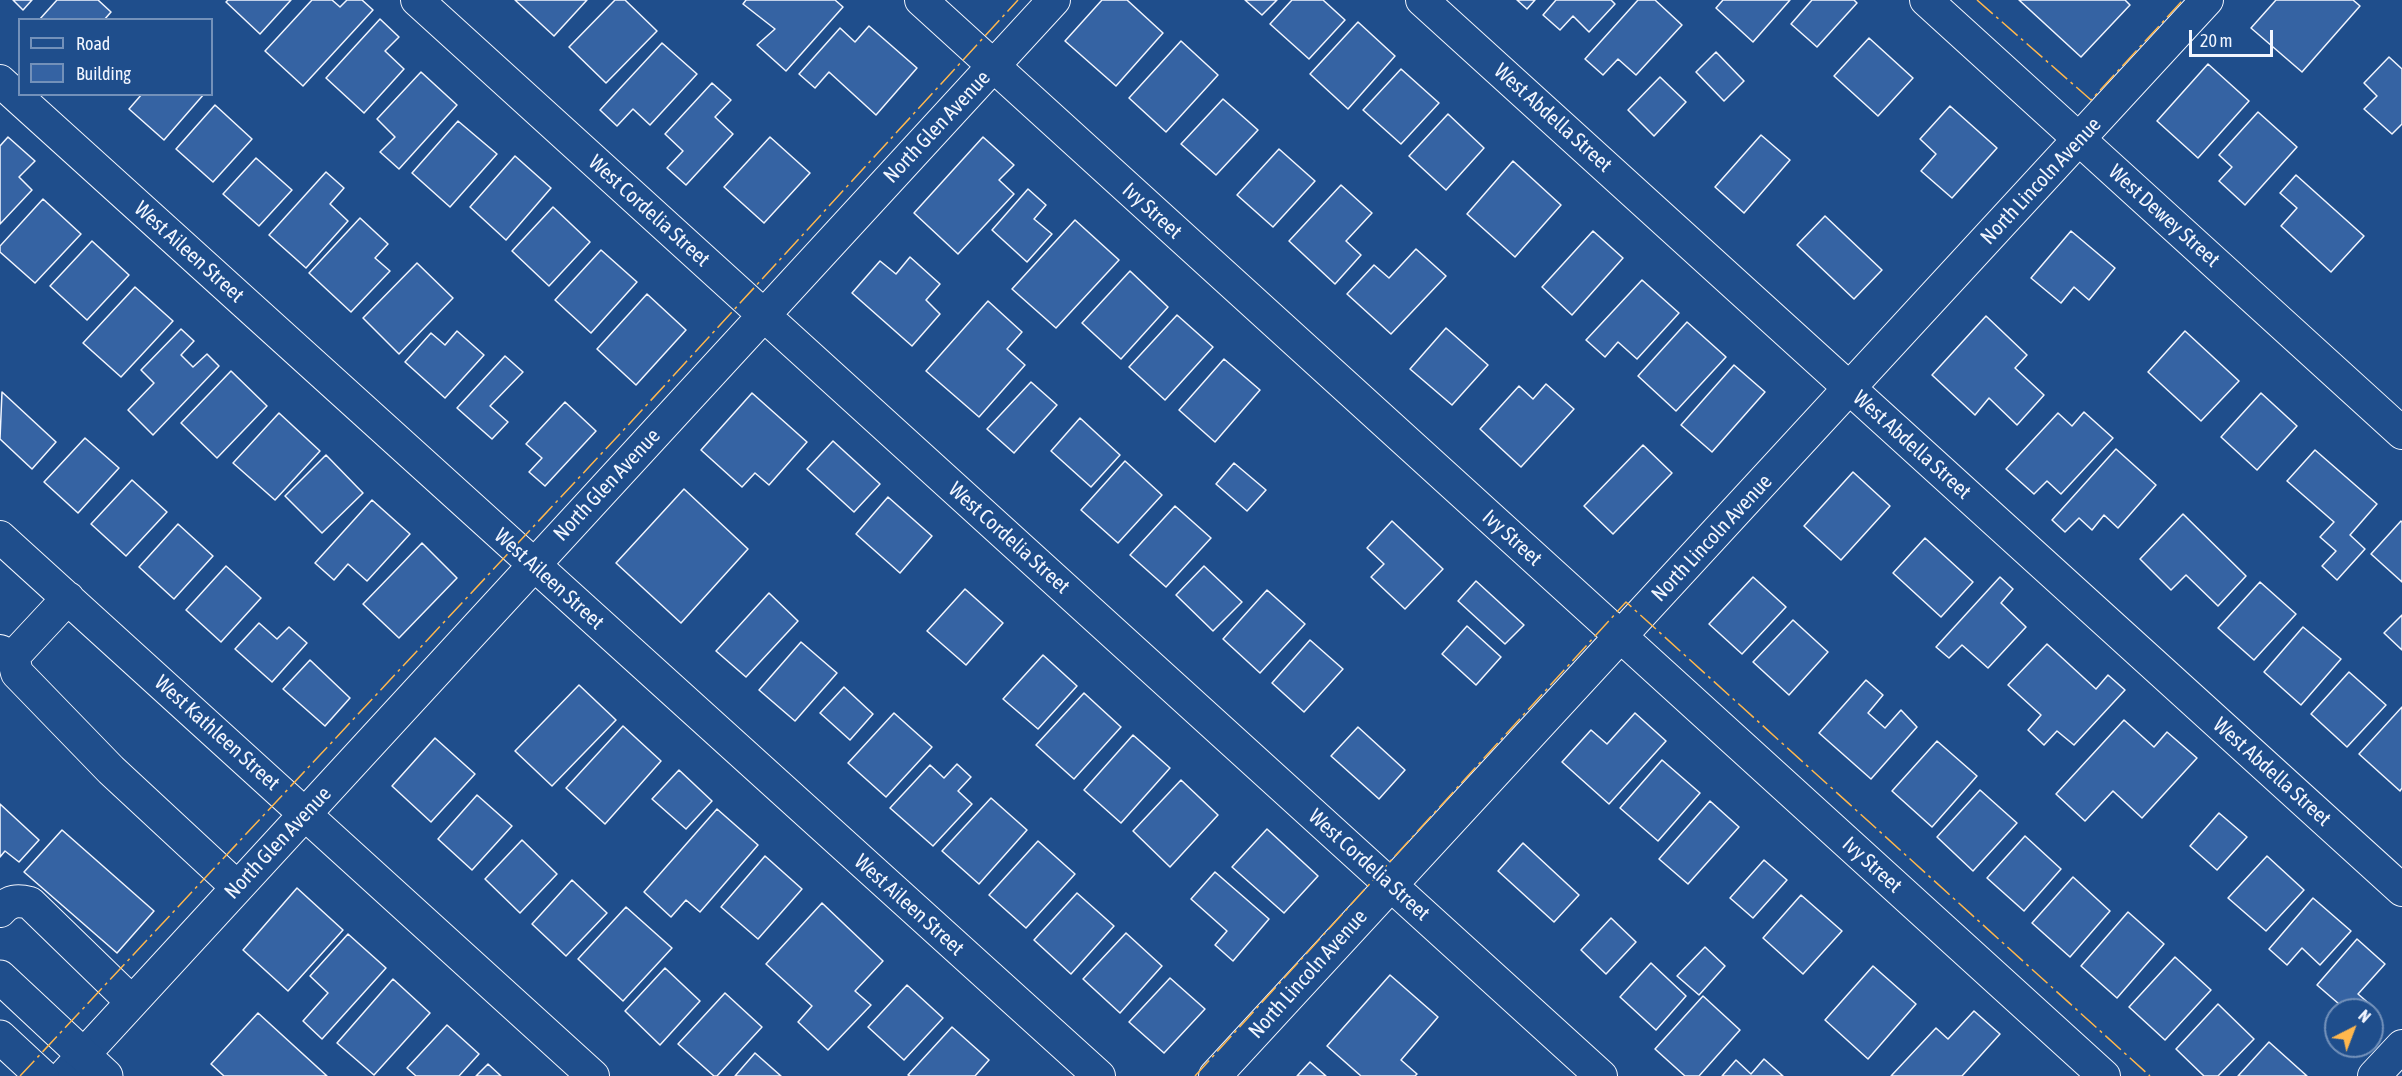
<!DOCTYPE html>
<style>
body{margin:0}
#map{position:relative;width:2402px;height:1076px;overflow:hidden;background:#1f4e8c;font-family:"Asap Condensed",sans-serif}
canvas{display:block}
.legend{position:absolute;left:18px;top:18px;width:195px;height:78px;box-sizing:border-box;background:#1f4e8c;border:2px solid #7391ba;margin:0;padding:8px 10px;list-style:none;font-size:18px;color:#f2f6ff}
.legend li{display:flex;align-items:center;gap:12px;height:30px}
.legend b{width:30px;border:2px solid #7391ba}
.north{position:absolute;left:2324px;top:998px;width:60px;height:60px;box-sizing:border-box;background:#1f4e8c;border:2px solid #7391ba;border-radius:50%;rotate:42deg;font-size:16px;font-weight:700;line-height:24px;text-align:center;color:#f2f6ff}
.north::after{content:'';display:block;margin:auto;width:21px;height:27px;background:#ffb74d;clip-path:polygon(50% 0,100% 100%,50% 72%,0 100%)}
.scale{position:absolute;left:2189px;top:30px;width:84px;height:27px;box-sizing:border-box;border:3px solid #f2f6ff;border-top:0;padding-left:8px;font-size:18px;line-height:21px;white-space:nowrap;color:#f2f6ff;-webkit-text-stroke:4px #1f4e8c;paint-order:stroke}
</style>
<div id="map">
<canvas width="2402" height="1076"></canvas>
<ul class="legend">
<li><b style="height:8px;background:#1f4e8c"></b>Road</li>
<li><b style="height:16px;background:#3563a3"></b>Building</li>
</ul>
<div class="north">N</div>
<div class="scale">20 m</div>
</div>
<script>
const ctx = document.querySelector('canvas').getContext('2d');
ctx.lineJoin = 'round';
function fillPath(path, color) { ctx.fillStyle = color; ctx.fill(path, 'evenodd'); }
function stroke(path, color, width, dash) { ctx.strokeStyle = color; ctx.lineWidth = width; ctx.lineCap = dash ? 'butt' : 'round'; ctx.setLineDash(dash || []); ctx.stroke(path); }
function label(font, color, halo, rows, align = 'center') {
  ctx.font = font + ' "Asap Condensed",sans-serif'; ctx.lineWidth = 4.5; ctx.setLineDash([]); ctx.textBaseline = 'middle'; ctx.strokeStyle = halo; ctx.fillStyle = color; for (const [text, x, y, turn = 0] of rows) {
    ctx.save(); ctx.translate(x, y); ctx.rotate((+turn || 0) * Math.PI / 180); ctx.textAlign = isNaN(turn) ? turn : align; if (halo) ctx.strokeText(text, 0, 0); ctx.fillText(text, 0, 0); ctx.restore();
  }
}
const building = new Path2D(`
 M13,0h19l-9,10z
 M57,0h41l13,12 -7,8h-65z
 M228,0h63l-31,34 -34,-32z
 M312,0h20l8,7 7,-7h15l11,10 -70,76 -38,-35z
 M515,0h72l-33,36z
 M615,0h10l32,31 -51,52 -37,-36z
 M746,0h89l8,7 -57,64 -29,-26 18,-16 -32,-25z
 M1102,0h25l36,33 -47,53 -51,-45z
 M1245,0h32l-15,15z
 M1292,0h31l22,20 -36,39 -39,-35z
 M1517,0h18l-8,9z
 M1556,0h55l4,4 -26,28 -16,-16 -13,14 -17,-15z
 M1638,0h17l27,25 -46,50 -18,-16 -15,16 -18,-16z
 M1723,0h67l-37,42 -37,-34z
 M1812,0h42l3,3 -40,44 -26,-23z
 M2019,0h106l5,5 -49,52z
 M2276,0h77l7,6 -58,66 -51,-44z
 M380,19l19,18 -14,14 19,18 -40,44 -38,-35z
 M1358,22l37,34 -47,53 -38,-35z
 M869,26l48,42 -41,47 -47,-43 -14,16 -16,-14 41,-46 15,14z
 M1869,38l44,40 -35,38 -44,-40z
 M1181,41l37,34 -52,57 -37,-34z
 M662,43l35,31 -47,51 -17,-16 -16,17 -17,-16z
 M1716,52l28,29 -20,20 -28,-29z
 M2389,57l13,12v55l-10,10 -28,-25 13,-13 -13,-13z
 M2208,64l41,37 -51,57 -41,-37z
 M1401,69l38,34 -38,41 -38,-34z
 M421,72l36,33 -58,64 -19,-17 15,-15 -18,-18z
 M1660,77l26,25 -32,34 -26,-26z
 M712,83l19,17 -16,17 18,17 -47,51 -19,-17 16,-17 -18,-17z
 M142,94h62l-40,46 -35,-31z
 M1223,99l35,31 -42,45 -35,-31z
 M215,105l37,34 -39,43 -37,-33z
 M1950,106l47,42 -45,50 -31,-27 15,-17 -16,-15z
 M2258,112l39,35 -52,58 -26,-24 13,-14 -13,-12z
 M1448,114l36,34 -38,42 -37,-34z
 M458,121l39,33 -47,53 -38,-34z
 M1761,135l29,25 -46,53 -29,-26z
 M8,137l27,24 -16,16 13,13 -32,34v-78z
 M770,137l40,36 -46,50 -40,-36z
 M983,137l31,28 -15,15 15,14 -56,60 -44,-41z
 M1279,149l36,32 -42,46 -36,-32z
 M515,156l36,32 -45,52 -36,-33z
 M256,158l36,32 -33,36 -36,-32z
 M1513,161l48,44 -46,52 -48,-43z
 M326,172l18,16 -14,16 18,17 -42,47 -37,-33z
 M2296,175l68,61 -33,36 -50,-46 16,-18 -17,-15z
 M1341,185l31,28 -26,28 15,14 -26,29 -46,-43z
 M1028,189l18,16 -12,14 18,15 -25,28 -35,-32z
 M43,199l38,35 -46,49 -35,-31v-6z
 M553,207l37,35 -41,44 -37,-35z
 M1825,216l57,54 -28,29 -57,-54z
 M360,218l28,26 -13,14 15,13 -39,41 -42,-39z
 M1075,220l44,40 -63,68 -44,-39z
 M1593,231l30,27 -51,57 -30,-28z
 M2071,231l44,37 -26,32 -15,-13 -13,16 -30,-25z
 M92,241l37,34 -42,45 -37,-34z
 M1416,249l30,27 -55,58 -44,-40 27,-29 15,13z
 M601,250l36,32 -46,51 -36,-33z
 M910,257l30,27 -14,16 14,14 -28,32 -60,-53 28,-32 16,13z
 M417,263l36,35 -54,56 -36,-36z
 M1130,271l38,36 -47,52 -39,-36z
 M1642,280l37,33 -42,46 -19,-17 -13,15 -19,-17z
 M135,287l38,34 -52,56 -38,-34z
 M647,294l39,36 -50,55 -39,-36z
 M988,301l34,31 -15,17 18,16 -46,52 -53,-46z
 M1177,315l36,32 -48,53 -36,-33z
 M1986,316l41,39 -12,13 29,27 -27,30 -28,-27 -14,17 -43,-40z
 M1687,322l39,35 -50,54 -38,-35z
 M1446,328l42,37 -36,40 -42,-36z
 M181,329l13,12 -13,14 12,12 14,-13 12,12 -66,69 -25,-25 26,-27 -13,-13z
 M457,331l27,24 -39,43 -40,-36 26,-29 14,12z
 M2185,331l54,50 -38,40 -53,-49z
 M505,356l18,16 -33,34 18,16 -16,17 -35,-31z
 M1224,359l36,31 -45,52 -36,-32z
 M1734,365l31,27 -53,60 -31,-27z
 M231,371l36,35 -50,52 -36,-35z
 M1031,382l26,23 -43,48 -27,-24z
 M1546,384l28,25 -53,58 -41,-38 39,-43 14,13z
 M2,392l54,50 -24,27 -32,-30z
 M752,393l55,49 -38,43 -14,-12 -13,14 -41,-37z
 M2261,393l36,33 -40,44 -36,-33z
 M565,402l31,29 -51,55 -16,-14 13,-14 -16,-14z
 M2084,412l29,26 -52,56 -14,-13 -13,13 -28,-25 52,-56 14,13z
 M279,413l41,38 -45,49 -42,-37z
 M1080,418l40,37 -29,32 -40,-36z
 M85,438l34,30 -41,45 -34,-31z
 M833,441l47,43 -26,28 -47,-43z
 M1643,445l29,28 -59,61 -29,-28z
 M2116,449l40,36 -38,43 -14,-13 -12,15 -13,-12 -14,14 -13,-12z
 M2315,450l62,54 -27,31 15,14 -28,31 -15,-14 14,-15 -16,-14 14,-15 -47,-41z
 M326,455l37,38 -41,40 -37,-37z
 M1125,461l37,34 -44,48 -37,-33z
 M1234,463l32,27 -19,21 -31,-27z
 M1853,472l37,34 -49,54 -37,-34z
 M132,480l35,32 -41,44 -35,-32z
 M684,489l64,60 -67,74 -65,-60z
 M888,497l44,39 -32,37 -44,-39z
 M372,500l38,34 -43,47 -19,-17 -14,16 -19,-17z
 M1175,506l36,32 -45,49 -36,-32z
 M2183,514l63,62 -28,30 -32,-31 -15,15 -31,-31z
 M1392,521l51,48 -38,40 -34,-32 13,-13 -17,-16z
 M2401,521l1,1v60l-31,-28z
 M178,524l35,32 -39,43 -35,-32z
 M1925,538l48,44 -32,35 -48,-44z
 M422,543l35,35 -58,60 -36,-34z
 M226,566l35,32 -40,44 -35,-32z
 M1204,566l38,36 -29,29 -37,-36z
 M1753,577l33,30 -44,47 -33,-30z
 M2000,577l13,12 -12,14 25,24 -38,41 -26,-23 -13,13 -13,-11z
 M1476,581l48,44 -19,19 -47,-43z
 M2260,582l36,32 -42,46 -36,-32z
 M965,589l38,34 -37,42 -39,-34z
 M1267,590l38,34 -45,49 -37,-34z
 M769,593l29,28 -52,56 -30,-26z
 M2402,615v35l-18,-17z
 M1793,620l35,32 -39,43 -36,-33z
 M259,623l18,16 12,-12 18,16 -35,39 -37,-33z
 M1467,626l34,31 -25,28 -34,-31z
 M2303,627l38,32 -40,46 -37,-33z
 M1310,640l33,29 -39,43 -32,-29z
 M801,642l36,31 -42,48 -36,-31z
 M2047,644l49,45 12,-14 17,15 -51,55 -17,-14 -13,14 -16,-15 13,-15 -33,-30z
 M1043,655l34,31 -39,43 -35,-30z
 M310,660l40,38 -25,28 -42,-37z
 M2349,672l37,33 -39,42 -36,-33z
 M1866,680l17,15 -15,18 17,15 16,-18 16,17 -46,52 -52,-46z
 M579,685l37,35 -64,66 -37,-35z
 M844,687l29,27 -23,26 -30,-27z
 M1084,693l37,34 -47,52 -38,-34z
 M2402,707v81l-2,3 -41,-37z
 M894,713l38,34 -46,50 -38,-34z
 M1635,713l31,28 -57,63 -47,-42 29,-32 16,14z
 M2124,720l30,27 13,-15 30,26 -55,60 -29,-27 -28,30 -29,-27z
 M623,726l38,35 -56,63 -39,-36z
 M1358,727l47,43 -26,29 -48,-43z
 M1133,735l37,33 -49,55 -37,-33z
 M435,738l40,36 -44,48 -39,-36z
 M1937,741l40,35 -45,51 -40,-36z
 M1662,760l38,33 -42,48 -38,-33z
 M957,764l14,13 -13,14 14,13 -39,42 -43,-38 40,-43 14,13z
 M679,770l33,31 -26,28 -34,-30z
 M1181,780l37,35 -48,52 -37,-36z
 M1980,790l37,33 -44,48 -36,-34z
 M477,795l35,31 -40,44 -34,-31z
 M991,798l36,32 -48,54 -37,-33z
 M1710,801l29,26 -51,57 -29,-25z
 M0,804l39,36 -20,22 -14,-11 -5,6z
 M717,809l41,36 -58,67 -14,-12 -15,17 -27,-25z
 M2219,813l28,24 -30,33 -27,-24z
 M1267,829l51,47 -34,37 -52,-46z
 M62,830l92,81 -37,42 -93,-81z
 M2025,836l36,33 -37,42 -37,-33z
 M522,840l35,34 -37,39 -35,-34z
 M1038,841l37,33 -49,54 -37,-33z
 M1523,843l56,52 -25,27 -56,-51z
 M765,856l37,33 -44,50 -37,-32z
 M2267,856l37,34 -38,41 -38,-33z
 M1764,860l23,20 -34,38 -23,-20z
 M1215,872l54,47 -36,42 -18,-16 12,-14 -36,-32z
 M2073,877l37,34 -40,46 -38,-34z
 M572,880l35,33 -41,43 -34,-32z
 M297,888l46,42 -55,61 -45,-41z
 M1077,893l37,33 -43,48 -37,-34z
 M1801,895l41,36 -39,43 -40,-36z
 M2313,898l38,33 -31,34 -18,-17 -15,17 -18,-16z
 M822,903l61,58 -28,30 16,14 -43,45 -30,-28 14,-16 -46,-42z
 M626,907l46,41 -49,53 -45,-42z
 M2128,912l36,32 -47,54 -36,-32z
 M1611,918l25,24 -30,32 -25,-24z
 M1126,933l36,33 -42,47 -37,-34z
 M348,934l38,34 -64,71 -19,-18 25,-28 -18,-17z
 M2357,939l28,25 -27,30 14,12 -3,4h-23l-29,-25z
 M1705,947l20,19 -26,29 -22,-19z
 M2175,957l36,33 -46,50 -36,-33z
 M1651,963l35,33 -30,34 -36,-33z
 M1873,966l43,38 -48,55 -43,-39z
 M665,968l35,33 -40,44 -35,-34z
 M1390,975l48,42 -37,43 16,14 -2,2h-54l-34,-30z
 M1170,978l35,31 -41,44 -35,-31z
 M393,979l37,34 -56,62 -37,-32z
 M907,985l36,33 -39,42 -36,-33z
 M725,993l37,34 -45,49h-3l-36,-32z
 M1703,996l37,34 -41,46h-14l-30,-27z
 M2218,1004l36,35 -36,37h-14l-28,-27z
 M1974,1011l26,23 -38,42h-71l45,-48 12,11z
 M258,1013l69,63h-103l-13,-12z
 M447,1025l32,29 -20,22h-43l-9,-8z
 M952,1027l37,33 -14,16h-65l-2,-1z
 M2269,1042l38,34h-69z
 M755,1053l26,23h-46z
 M1764,1059l19,17h-61l14,-16 15,14z
 M1310,1062l16,14h-29z
 M488,1064l13,12h-25z`);
fillPath(building, '#3563a3');
stroke(building, '#f2f6ff', 1.5);
const minor = new Path2D(`
 M417,0l1184,1076
 M921,0l1183,1076
 M1422,0l980,890
 M1926,0l476,433
 M0,81l1099,995
 M0,537l593,539
 M0,651l13,6 4,16 94,97 126,117
 M13,657l55,-59
 M0,911c9,-11 18,-11 30,-8l102,99
 M64,1076l990,-1076
 M1215,1076l992,-1076
 M2374,1076l28,-30`);
const major = new Path2D(`
 M0,977l106,99
 M0,1037l42,39`);
stroke(minor, '#f2f6ff', 34);
stroke(major, '#f2f6ff', 35);
stroke(minor, '#1f4e8c', 32);
stroke(major, '#1f4e8c', 33);
stroke(new Path2D(`
 M1977,0l114,100 92,-100
 M20,1076l611,-654 387,-422
 M1195,1076l431,-474 524,474`), '#ffb74d', 1.5, [21, 4.5, 3, 4.5]);
label('21px', '#f2f6ff', '#1f4e8c', [
 ["West Abdella Street",1553,118,42],
 ["North Glen Avenue",937,127,-47],
 ["North Lincoln Avenue",2041,181,-47],
 ["West Cordelia Street",649,211,42],
 ["Ivy Street",1152,211,42],
 ["West Dewey Street",2164,216,42],
 ["West Aileen Street",189,252,42],
 ["West Abdella Street",1912,445,42],
 ["North Glen Avenue",607,485,-47],
 ["West Cordelia Street",1009,538,42],
 ["Ivy Street",1512,538,42],
 ["North Lincoln Avenue",1712,538,-47],
 ["West Aileen Street",549,579,42],
 ["West Kathleen Street",217,733,42],
 ["West Abdella Street",2272,772,42],
 ["North Glen Avenue",278,843,-47],
 ["West Cordelia Street",1369,865,42],
 ["Ivy Street",1872,865,42],
 ["West Aileen Street",909,905,42],
 ["North Lincoln Avenue",1308,974,-48]
]);
</script>
